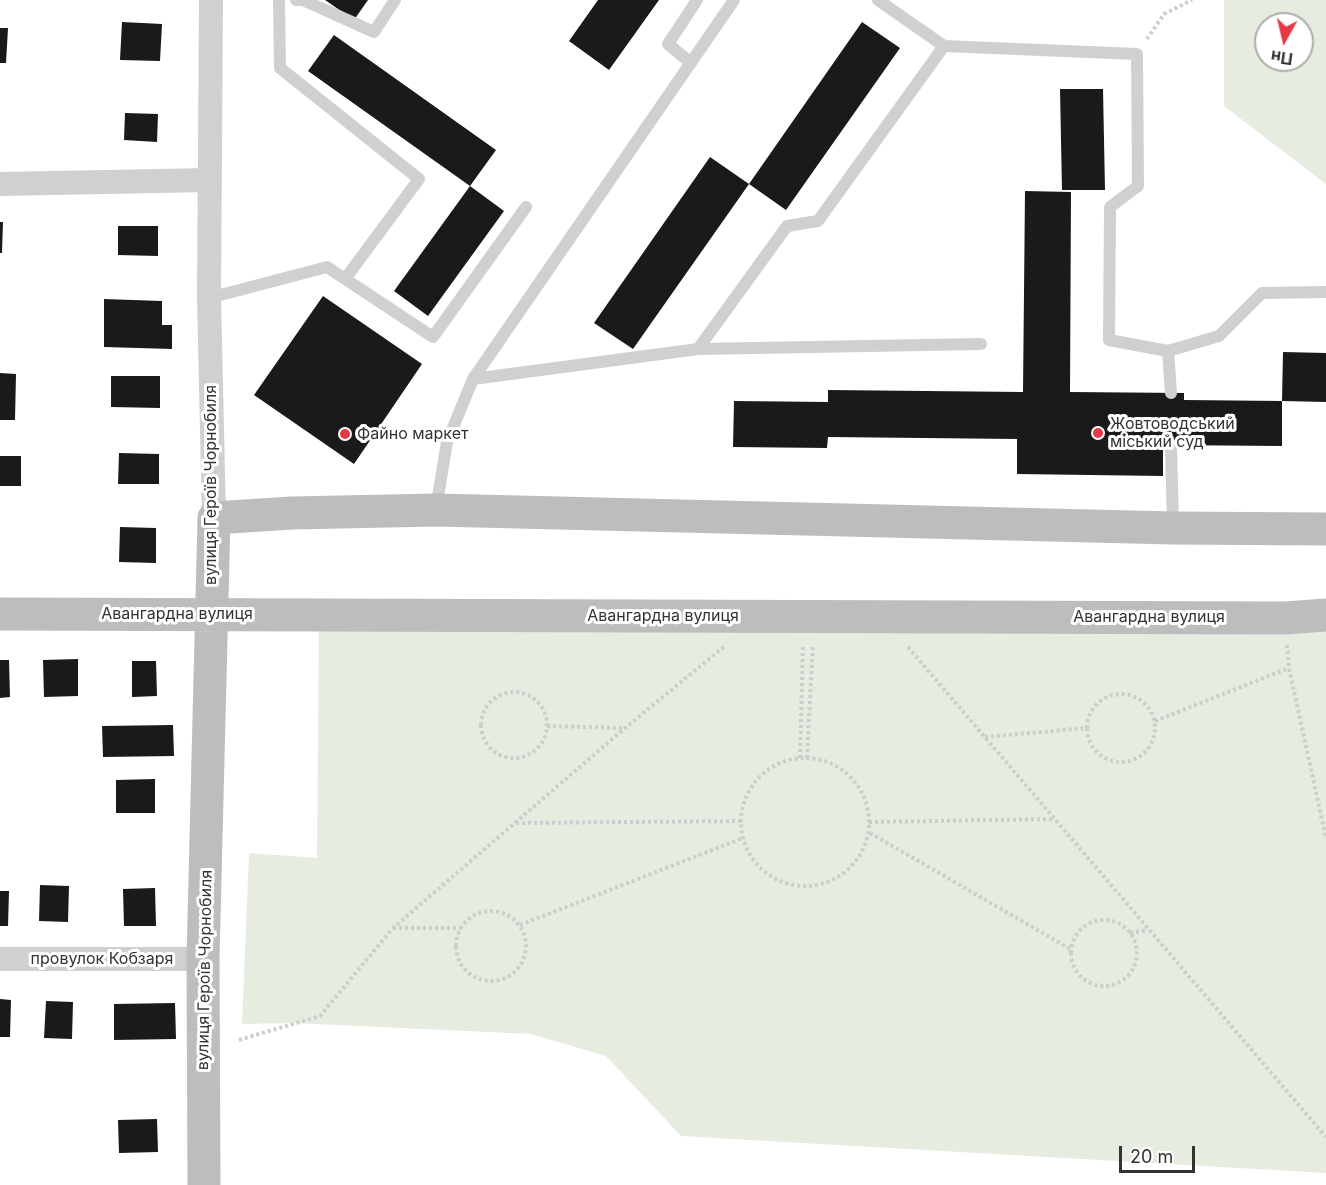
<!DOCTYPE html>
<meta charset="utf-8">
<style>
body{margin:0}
#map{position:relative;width:1326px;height:1185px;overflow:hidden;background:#fff;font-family:Inter,sans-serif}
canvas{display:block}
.north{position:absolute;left:1254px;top:12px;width:60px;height:60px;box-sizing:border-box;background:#fff;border:2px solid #adadad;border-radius:50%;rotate:188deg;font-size:16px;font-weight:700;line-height:24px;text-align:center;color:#333}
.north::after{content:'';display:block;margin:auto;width:21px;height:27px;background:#e63946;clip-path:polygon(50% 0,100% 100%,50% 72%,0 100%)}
.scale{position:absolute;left:1119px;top:1146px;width:76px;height:27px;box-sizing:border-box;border:3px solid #333;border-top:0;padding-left:8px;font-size:18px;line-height:21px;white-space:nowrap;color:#333;-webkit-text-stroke:4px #fff;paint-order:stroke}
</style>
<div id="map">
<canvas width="1326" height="1185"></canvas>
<div class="north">Пн</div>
<div class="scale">20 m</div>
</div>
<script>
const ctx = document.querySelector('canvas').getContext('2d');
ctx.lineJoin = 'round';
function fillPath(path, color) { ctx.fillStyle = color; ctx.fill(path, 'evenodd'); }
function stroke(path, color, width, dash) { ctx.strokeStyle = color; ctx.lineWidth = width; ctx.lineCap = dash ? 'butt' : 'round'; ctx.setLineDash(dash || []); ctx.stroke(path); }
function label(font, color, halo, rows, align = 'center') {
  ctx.font = font + ' Inter,sans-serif'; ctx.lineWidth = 6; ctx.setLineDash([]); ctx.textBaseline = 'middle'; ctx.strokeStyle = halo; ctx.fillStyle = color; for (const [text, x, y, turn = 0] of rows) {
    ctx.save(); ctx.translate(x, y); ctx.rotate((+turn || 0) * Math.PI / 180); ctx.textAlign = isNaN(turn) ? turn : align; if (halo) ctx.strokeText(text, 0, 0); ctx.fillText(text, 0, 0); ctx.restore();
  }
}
fillPath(new Path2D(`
 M1224,0h102v184l-102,-78zM1266,24h36v36h-36z
 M319,616l1007,15v542l-645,-37 -75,-80 -75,-22 -237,-11 -52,1 7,-171 68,5z`), '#e6ecdf');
fillPath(new Path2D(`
 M325,0h43l-14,20z
 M598,0h61l-50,70 -40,-29z
 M122,22l40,2 -2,37 -40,-1z
 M862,22l38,26 -114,162 -37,-26z
 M0,28h8l-2,35h-6z
 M334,35l162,115 -26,36 34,25 -76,105 -34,-25 76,-105 -162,-115z
 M1060,89h43l2,101h-43z
 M125,113l33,1 -1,28 -33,-2z
 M710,157l39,27 -116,165 -39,-26z
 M1025,191l46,1 -1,200 114,1v7l98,1v45l-119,-1v31l-146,-2v-35l-189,-2 -1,11 -94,-1 1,-46 94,1v-12l195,2z
 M0,222h3l-1,31h-2z
 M118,226h40v30l-40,-1z
 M323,296l99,68 -68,100 -100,-69z
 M104,299l58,2v24h10v24l-68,-2z
 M1283,352l43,1v49l-44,-1z
 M0,373l16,1 -1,46h-15z
 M111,376h49v32l-49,-1z
 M119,453l40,1v30h-41z
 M0,456h21v30h-21z
 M120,527l36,1v35l-37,-1z
 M78,659v37l-34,1 -1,-37z
 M0,660h9l1,37 -10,1z
 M132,661h24l1,35 -25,1z
 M173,725l1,31 -71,1 -1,-31z
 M155,779v34h-39v-33z
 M40,885l29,1 -1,36 -29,-1z
 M155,888l1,38h-32l-1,-37z
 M0,891h9l-1,35h-8z
 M0,999l11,1 -1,37h-10z
 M46,1001l27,1 -1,37 -28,-1z
 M175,1003l1,36 -62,1v-36z
 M157,1119l1,33 -39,1 -1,-33z`), '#1a1a1a');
stroke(new Path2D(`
 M1147,39l17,-25 28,-14
 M1287,645l2,23 37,170
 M908,647l418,490
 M481 725a33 33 0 1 1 66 0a33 33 0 1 1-66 0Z
 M1087 728a34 34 0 1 1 68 0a34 34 0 1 1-68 0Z
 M1155,721l134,-53
 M547,726l77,2
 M985,737l101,-9
 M741 822a64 64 0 1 1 128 0a64 64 0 1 1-128 0Z
 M800,758l3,-113
 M807,758l6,-114
 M869,822l186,-3
 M516,823l225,-2
 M870,833l202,117
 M456 946a35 35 0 1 1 70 0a35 35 0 1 1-70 0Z
 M1071 953a33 33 0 1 1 66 0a33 33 0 1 1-66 0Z
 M520,925l223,-87
 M393,928h68
 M1130,933l18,-3
 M239,1040l81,-24 73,-88 232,-200 101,-83`), '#cdcdcd', 4, [3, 3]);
stroke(new Path2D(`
 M279,0l1,68 139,111 -74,100
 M296,0h7l71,32 21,-32
 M878,0l66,46
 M691,63l-23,-19 29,-44
 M209,298l118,-31 106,70 93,-130
 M698,349l89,-123 31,-5 126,-175 193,8 1,132 -28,21 -1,133 59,11 51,-15 43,-43 64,-1
 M1168,351l3,42
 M473,379l225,-30 283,-5
 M1171,445l2,83
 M436,509l11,-67 26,-63 261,-379`), '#d0d0d0', 12);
stroke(new Path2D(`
 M211,0l-2,298 5,220
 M0,184l210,-4
 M0,959h203`), '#d0d0d0', 24);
stroke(new Path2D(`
 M0,614l1285,4 41,-3
 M204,1185l-1,-226 11,-441 78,-5 144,-3 737,18 153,1`), '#bdbdbd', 33);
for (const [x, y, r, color] of [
 [1098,433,6,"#e63946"],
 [345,434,6,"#e63946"]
]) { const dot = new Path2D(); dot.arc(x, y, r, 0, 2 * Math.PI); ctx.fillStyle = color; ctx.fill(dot); stroke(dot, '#fff', 2); }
label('16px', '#333', '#fff', [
 ["Жовтоводський",1110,424],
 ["міський суд",1110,442],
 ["Файно маркет",357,434]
], 'left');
label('16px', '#333', '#fff', [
 ["вулиця Героїв Чорнобиля",211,485,-90],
 ["Авангардна вулиця",177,614],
 ["Авангардна вулиця",663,616],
 ["Авангардна вулиця",1149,617],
 ["провулок Кобзаря",102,959],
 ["вулиця Героїв Чорнобиля",205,970,-89]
]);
</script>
